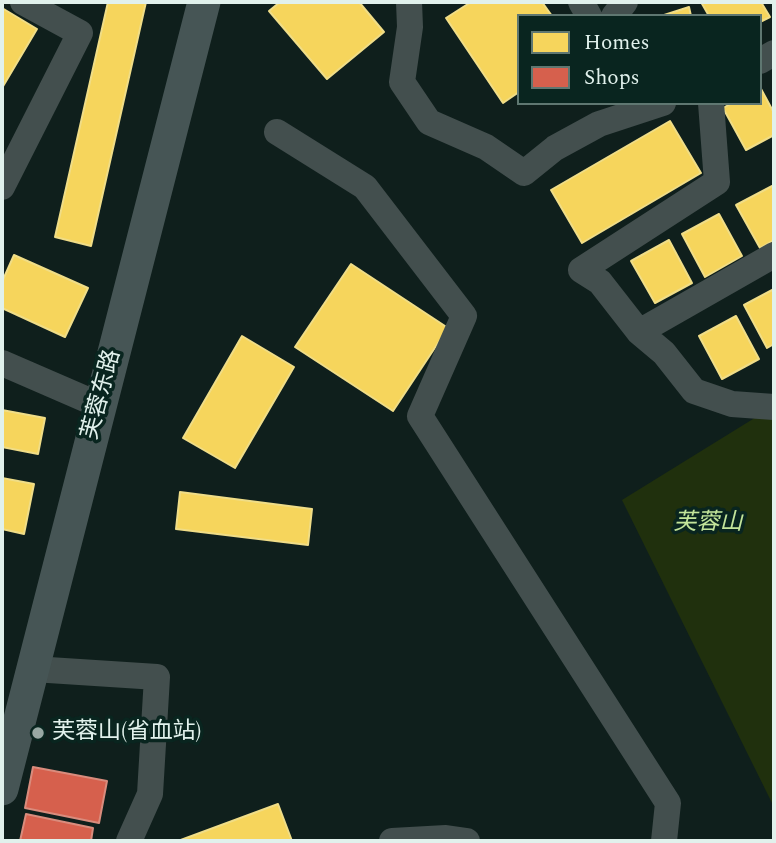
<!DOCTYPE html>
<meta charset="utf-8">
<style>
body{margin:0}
#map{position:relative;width:776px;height:843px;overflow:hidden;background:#0f1f1c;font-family:Spectral,serif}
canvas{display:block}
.frame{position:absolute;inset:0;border:4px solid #e1f1ec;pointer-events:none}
.legend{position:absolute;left:517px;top:14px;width:245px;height:91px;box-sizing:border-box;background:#09251f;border:2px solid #5f7771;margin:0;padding:9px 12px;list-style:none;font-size:21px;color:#e1f1ec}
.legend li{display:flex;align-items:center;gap:14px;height:35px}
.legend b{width:35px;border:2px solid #5f7771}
</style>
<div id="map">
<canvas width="776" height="843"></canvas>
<div class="frame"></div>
<ul class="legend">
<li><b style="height:19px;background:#f6d55c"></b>Homes</li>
<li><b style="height:19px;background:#d6604d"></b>Shops</li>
</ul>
</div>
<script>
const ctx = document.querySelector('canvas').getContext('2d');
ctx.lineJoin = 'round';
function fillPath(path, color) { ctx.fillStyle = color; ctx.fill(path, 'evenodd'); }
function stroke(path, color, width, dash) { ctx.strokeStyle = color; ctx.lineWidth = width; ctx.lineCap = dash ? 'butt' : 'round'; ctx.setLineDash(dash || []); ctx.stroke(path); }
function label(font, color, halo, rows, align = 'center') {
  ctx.font = font + ' Spectral,"Noto Sans SC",serif'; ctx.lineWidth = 7; ctx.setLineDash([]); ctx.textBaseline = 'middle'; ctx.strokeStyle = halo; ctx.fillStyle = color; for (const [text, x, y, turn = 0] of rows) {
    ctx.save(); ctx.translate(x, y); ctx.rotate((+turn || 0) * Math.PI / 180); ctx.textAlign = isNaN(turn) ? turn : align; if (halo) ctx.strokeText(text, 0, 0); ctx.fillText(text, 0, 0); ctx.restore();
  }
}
fillPath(new Path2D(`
 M774,406v401l-152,-307z`), '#20300d');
const homes = new Path2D(`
 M108,2h38l-55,244 -36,-9z
 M280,2h79l25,30 -57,47 -58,-68z
 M471,2h71l10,14h-33v76l-16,11 -57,-85z
 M701,2h60l9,15 -10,5v-6h-51z
 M689,7l2,9h-30z
 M2,8l35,21 -35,59z
 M760,87l14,26v22l-28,15 -23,-42 9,-5h28z
 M670,121l31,52 -119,70 -31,-53z
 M774,185v55l-14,8 -24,-43z
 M719,214l23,42 -37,21 -23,-43z
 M669,240l23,43 -37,20 -24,-42z
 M14,255l74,33 -23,49 -63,-29v-26z
 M351,264l97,64 -55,83 -98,-64z
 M774,289v55l-7,4 -23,-43z
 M736,316l23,43 -37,20 -23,-43z
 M242,336l52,31 -59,101 -52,-30z
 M2,410l43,8 -7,36 -36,-7z
 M2,478l32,6 -10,50 -22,-5z
 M180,492l132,17 -4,36 -132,-16z
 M278,804l14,37h-114z`);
fillPath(homes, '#f6d55c');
stroke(homes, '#f0dd87', 2);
const shops = new Path2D(`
 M33,767l74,14 -8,42 -74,-15z
 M26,814l67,14 -2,13h-71z`);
fillPath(shops, '#d6604d');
stroke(shops, '#d98c7d', 2);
stroke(new Path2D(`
 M409,2l1,25 -8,55 27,40 57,25 38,26 31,-25 44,-24 64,-21
 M581,2l8,14
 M614,16l11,-14
 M760,61l14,-8
 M711,103l6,79 -136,88 19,12 39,50 25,21 30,38 38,13 42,3
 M277,132l88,55 99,129 -44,100 248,387 -4,38
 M2,187l78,-154 -57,-31
 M639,332l135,-77
 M2,363l97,42
 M33,669l124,8 -7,117 -21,47
 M392,841l54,-3 21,3`), '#434f4e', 26);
stroke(new Path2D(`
 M2,789l202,-787`), '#465555', 33);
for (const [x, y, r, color] of [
 [38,733,7,"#98a8a3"]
]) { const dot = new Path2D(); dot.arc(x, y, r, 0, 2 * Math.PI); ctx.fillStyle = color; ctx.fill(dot); stroke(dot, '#09251f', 2.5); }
label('23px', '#e1f1ec', '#09251f', [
 ["芙蓉东路",103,395,-75]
]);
label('italic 23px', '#c3e59a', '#09251f', [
 ["芙蓉山",708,524]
]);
label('23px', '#e1f1ec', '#09251f', [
 ["芙蓉山(省血站)",52,733]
], 'left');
</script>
